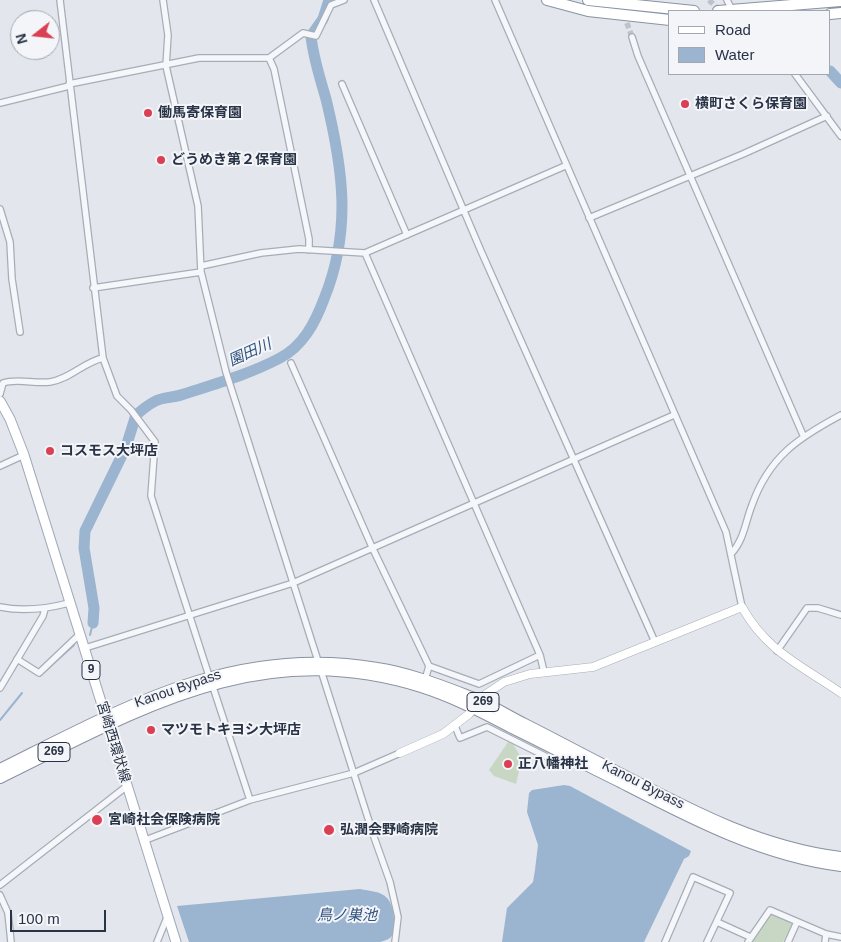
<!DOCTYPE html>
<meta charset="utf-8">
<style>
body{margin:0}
#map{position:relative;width:841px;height:942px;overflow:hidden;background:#e3e6ec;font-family:Helvetica,sans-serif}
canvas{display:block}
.legend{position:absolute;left:668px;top:10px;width:162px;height:65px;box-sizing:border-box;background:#f3f5f9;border:1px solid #a2a7b1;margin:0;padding:6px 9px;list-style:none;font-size:15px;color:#293346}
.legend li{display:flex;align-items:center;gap:10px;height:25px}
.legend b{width:25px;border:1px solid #a2a7b1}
.north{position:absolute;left:10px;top:10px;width:50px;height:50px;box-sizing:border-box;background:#f3f5f9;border:1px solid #a2a7b1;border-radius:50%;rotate:254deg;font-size:14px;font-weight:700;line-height:20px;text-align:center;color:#293346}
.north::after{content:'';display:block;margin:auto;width:18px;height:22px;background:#da3f54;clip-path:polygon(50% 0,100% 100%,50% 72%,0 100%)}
.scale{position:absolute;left:10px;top:910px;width:96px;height:22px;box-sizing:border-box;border:2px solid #293346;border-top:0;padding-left:6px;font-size:15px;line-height:18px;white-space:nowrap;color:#293346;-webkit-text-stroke:4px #f3f5f9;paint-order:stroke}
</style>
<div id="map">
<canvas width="841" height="942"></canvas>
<ul class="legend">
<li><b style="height:6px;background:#fff"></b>Road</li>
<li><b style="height:14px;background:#9bb4cf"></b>Water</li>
</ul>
<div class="north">N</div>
<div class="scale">100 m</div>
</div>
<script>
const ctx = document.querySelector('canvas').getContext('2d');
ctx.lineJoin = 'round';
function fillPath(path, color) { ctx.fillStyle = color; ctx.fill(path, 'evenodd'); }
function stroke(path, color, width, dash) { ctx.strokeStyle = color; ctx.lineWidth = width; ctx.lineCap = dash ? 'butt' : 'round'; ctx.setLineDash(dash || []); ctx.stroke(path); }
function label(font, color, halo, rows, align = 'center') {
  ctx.font = font + ' Helvetica,"Noto Sans JP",sans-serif'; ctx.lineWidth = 4; ctx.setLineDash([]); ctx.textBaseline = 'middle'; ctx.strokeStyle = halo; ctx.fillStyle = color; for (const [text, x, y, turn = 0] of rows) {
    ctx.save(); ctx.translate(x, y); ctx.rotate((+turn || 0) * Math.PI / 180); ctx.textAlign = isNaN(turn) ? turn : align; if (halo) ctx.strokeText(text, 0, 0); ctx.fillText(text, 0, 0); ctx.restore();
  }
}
fillPath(new Path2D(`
 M508,742l5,2 9,15 -6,25 -22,-8 -5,-6z
 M772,913l21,10 -10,19h-32z`), '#c8d7c3');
fillPath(new Path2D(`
 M564,785l6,1 121,65 -2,5 -5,3 -40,83h-142l5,-34 26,-26 2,-12 3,-25 -11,-33 2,-19 3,-3z
 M360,889c9,2 21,2 27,9 7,7 10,30 4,39 -3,3 -8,4 -11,5h-191l-12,-36z`), '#9bb4cf');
stroke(new Path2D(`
 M90,635l3,-12
 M44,672l30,-27
 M0,720l22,-27`), '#9bb4cf', 2);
stroke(new Path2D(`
 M830,71l11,12
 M93,623l1,-15 -10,-60 1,-17 41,-84 10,-32c7,-6 16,-14 25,-16 8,-2 15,-2 23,-5 31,-10 66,-20 96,-36 23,-12 35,-35 44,-59 28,-69 19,-130 2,-200 -6,-21 -13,-42 -15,-63l12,-17 6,-19`), '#9bb4cf', 11);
stroke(new Path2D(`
 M709,0l11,11
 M624,15l8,22`), '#bec2cb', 5.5, [5.5, 3]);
const street = new Path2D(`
 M60,0l43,358 14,38 14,14 24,32 -4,54 58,180
 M163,0l5,35 -2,31 32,140 3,66 25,100 148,465 16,45 8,35 -3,25
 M374,0l107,251 174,391
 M495,0l231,532 16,75
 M727,0l5,10
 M632,37l6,19 165,379
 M269,58l34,-25 13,3 15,-31 13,-5
 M795,74l46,62
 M342,84l65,151
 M0,103l69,-17v-2l130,-26h70l5,11 35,170v11
 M0,209l10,33 2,37 8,53
 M589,218l154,-64 84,-38
 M365,253l175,402 4,17
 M201,268v-2l60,-13 38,-4 66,4 200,-87
 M93,288l108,-16
 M291,363l81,184 57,119 -4,14
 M0,394l3,-11c13,-5 32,1 47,-1 20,-3 34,-20 53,-24
 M0,466l24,-11
 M731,554c13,-14 14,-31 21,-49 17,-48 46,-67 89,-90
 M0,607c24,5 46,2 69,-4
 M85,648l208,-65 381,-168
 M777,651l30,-43h11l23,7
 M17,659l22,14 41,-39
 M429,666l50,18 61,-29
 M212,684l38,116
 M0,688l43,-72 2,-7
 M455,726l5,12 27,-11 58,29
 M143,841l107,-41 104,-27 46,-20
 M0,885l127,-99
 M0,895l8,18 3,29
 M717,922l33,15
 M157,942l11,-27
 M665,942l28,-65 37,16 -23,49
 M748,942l22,-32 56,24 15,3
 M788,942l9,-20
 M825,942l1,-8`);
const secondary = new Path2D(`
 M400,753l43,-19 26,-20 17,-20 18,-12 26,-8 63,-7 149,-60c25,45 59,58 99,86`);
const primary = new Path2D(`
 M0,401l10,18 14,36 152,487`);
const highway = new Path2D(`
 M547,0l41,11 82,9
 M588,0l106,11
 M718,11l123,-10
 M830,14l11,-1
 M0,769c123,-61 234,-126 377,-101 34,5 68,19 100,31 16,7 32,17 48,25 30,15 59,31 89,46 73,38 144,77 227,87
 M0,778c141,-69 259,-141 421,-91 32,10 62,26 91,41 37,18 73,37 110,55 70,36 140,73 219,83`);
stroke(street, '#a7adb7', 8);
stroke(secondary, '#a7adb7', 9);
stroke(primary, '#a1aab9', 11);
stroke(highway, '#8993a4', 12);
stroke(street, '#f6f7fa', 5.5);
stroke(secondary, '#fff', 8);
stroke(primary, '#fff', 9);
stroke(highway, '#fff', 10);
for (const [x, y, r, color] of [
 [685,104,5,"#da3f54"],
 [148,113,5,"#da3f54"],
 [161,160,5,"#da3f54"],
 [50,451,5,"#da3f54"],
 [151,730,5,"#da3f54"],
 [508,764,5,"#da3f54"],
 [97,820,6,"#da3f54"],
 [329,830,6,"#da3f54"]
]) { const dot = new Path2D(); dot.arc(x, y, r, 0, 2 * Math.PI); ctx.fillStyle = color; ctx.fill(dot); stroke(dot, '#f3f5f9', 2); }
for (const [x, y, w] of [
 [91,670,18],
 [483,702,32],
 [54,752,32]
]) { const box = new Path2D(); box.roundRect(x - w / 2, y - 9.5, w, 19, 4); ctx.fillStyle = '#f3f5f9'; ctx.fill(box); stroke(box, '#293346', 1); }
label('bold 12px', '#293346', null, [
 ["9",91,670],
 ["269",483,702],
 ["269",54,752]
]);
label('bold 14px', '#293346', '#f3f5f9', [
 ["横町さくら保育園",695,104],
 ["働馬寄保育園",158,113],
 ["どうめき第２保育園",171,160],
 ["コスモス大坪店",60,451],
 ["マツモトキヨシ大坪店",161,730],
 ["正八幡神社",518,764],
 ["宮崎社会保険病院",108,820],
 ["弘潤会野崎病院",340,830]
], 'left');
label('14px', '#293346', '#f3f5f9', [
 ["Kanou Bypass",178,689,-19],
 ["宮崎西環状線",113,742,73],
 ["Kanou Bypass",643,785,27]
]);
label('italic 15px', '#2f517e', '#f3f5f9', [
 ["園田川",250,353,-24],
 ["鳥ノ巣池",347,916]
]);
</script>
